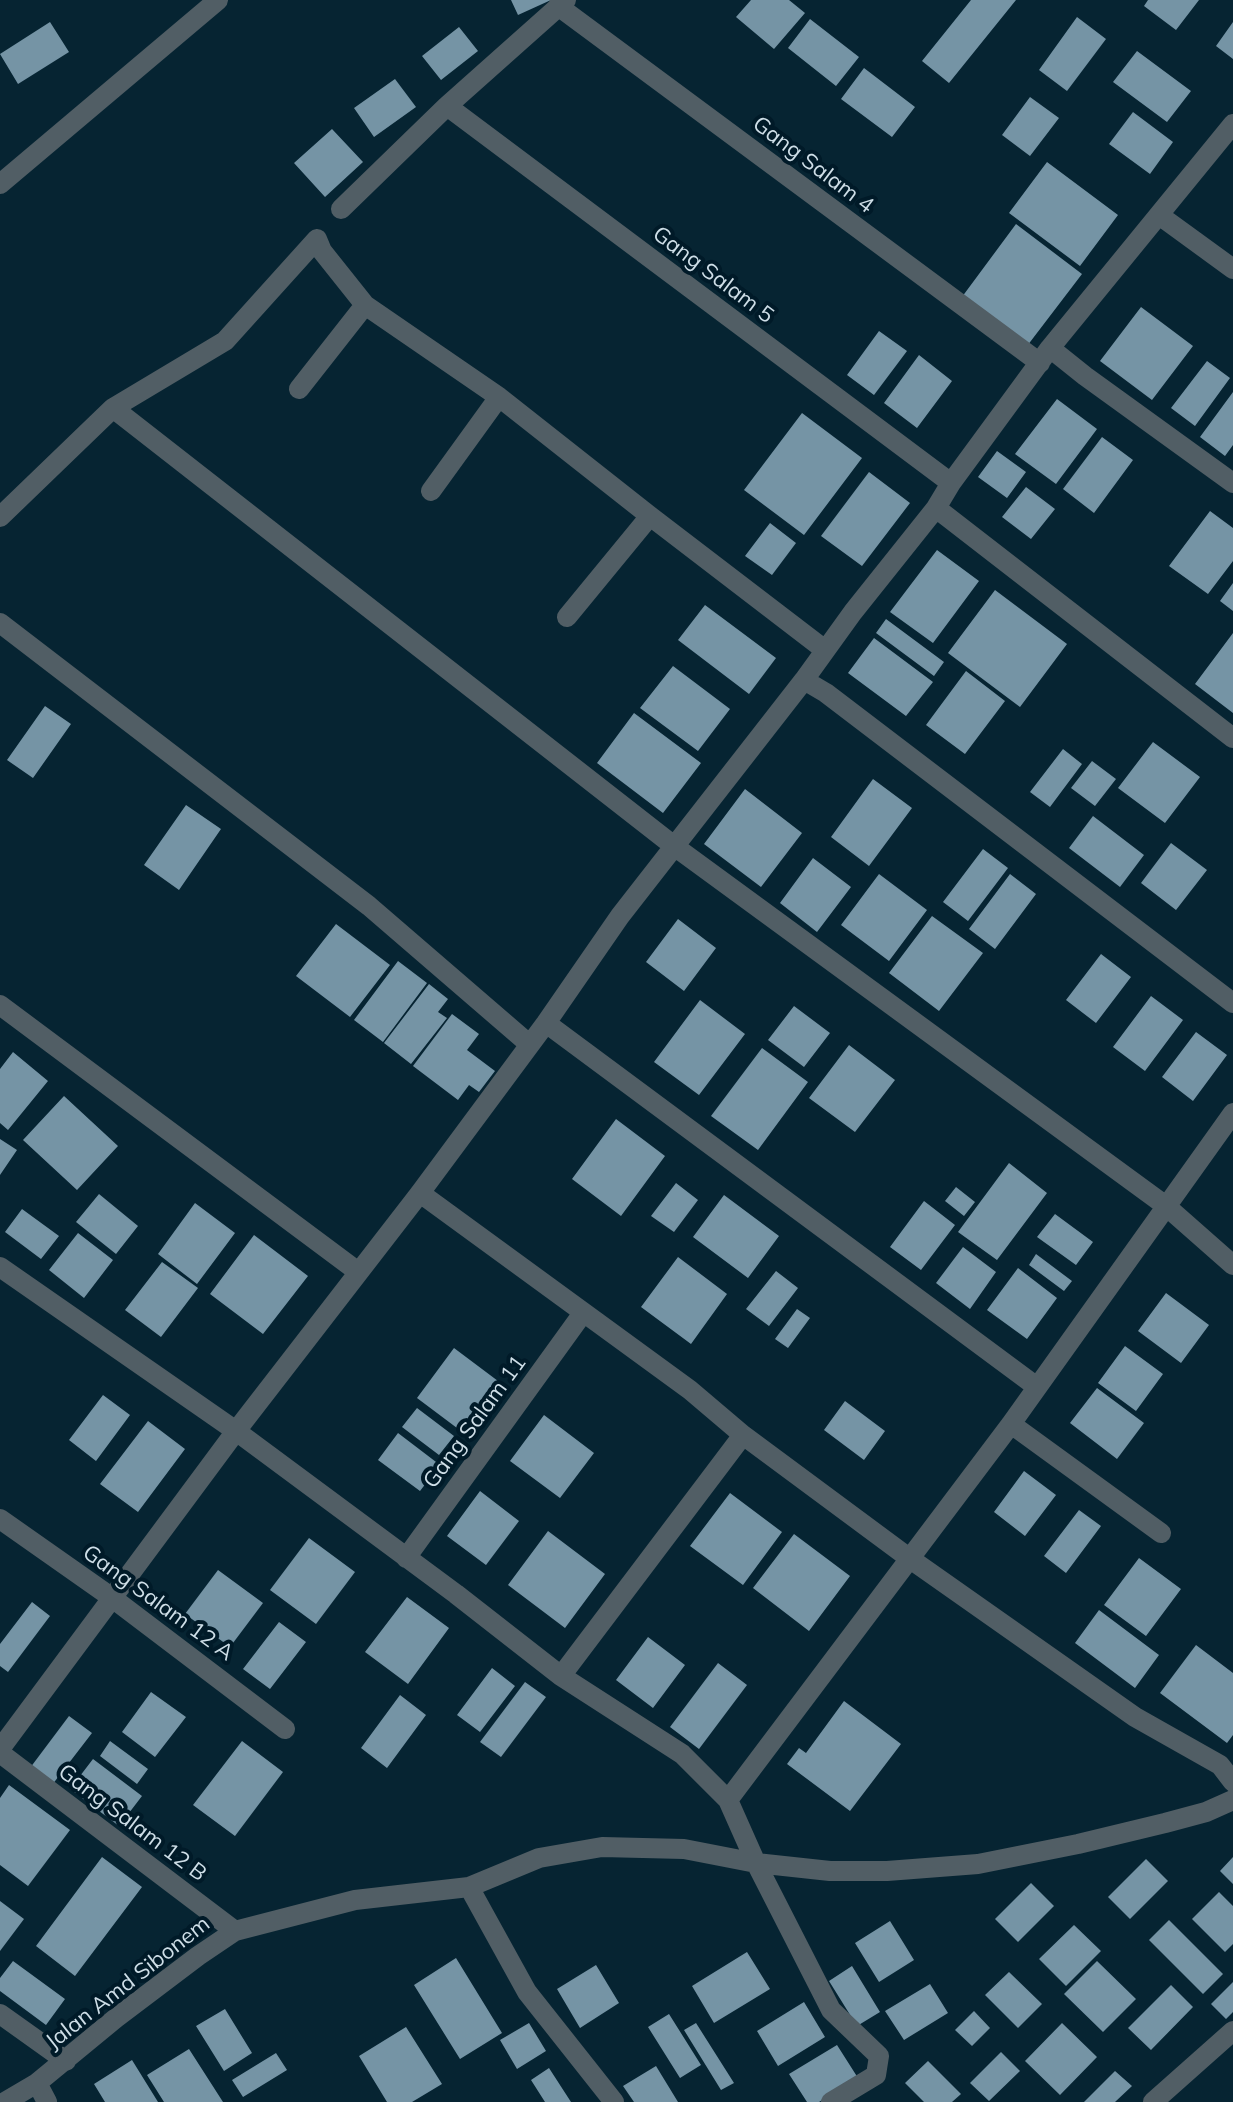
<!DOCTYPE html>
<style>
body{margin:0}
canvas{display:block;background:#062432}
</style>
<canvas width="1233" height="2102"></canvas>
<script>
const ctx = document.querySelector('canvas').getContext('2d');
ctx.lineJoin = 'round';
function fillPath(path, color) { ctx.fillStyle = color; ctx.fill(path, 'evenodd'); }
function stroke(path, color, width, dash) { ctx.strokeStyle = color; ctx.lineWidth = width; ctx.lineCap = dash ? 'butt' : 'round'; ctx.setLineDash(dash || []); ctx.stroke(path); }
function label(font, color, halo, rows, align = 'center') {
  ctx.font = font + ' Mulish,sans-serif'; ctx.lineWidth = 8; ctx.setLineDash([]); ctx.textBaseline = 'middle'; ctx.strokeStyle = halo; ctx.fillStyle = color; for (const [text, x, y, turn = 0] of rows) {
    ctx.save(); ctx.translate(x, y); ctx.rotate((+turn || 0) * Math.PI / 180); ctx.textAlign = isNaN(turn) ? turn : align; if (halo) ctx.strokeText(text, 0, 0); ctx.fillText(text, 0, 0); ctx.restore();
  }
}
fillPath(new Path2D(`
 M511,0h40l-33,15z
 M751,0h38l16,13 -31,36 -38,-32z
 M971,0h45l-67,83 -27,-22z
 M1148,0h51l-23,30 -32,-24z
 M1077,17l29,22 -39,52 -28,-21z
 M810,19l49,38 -23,29 -48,-38z
 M50,22l19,30 -51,32 -18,-30z
 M1233,22v37l-17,-13z
 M459,27l19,24 -37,29 -19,-24z
 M1137,51l54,40 -24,31 -54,-40z
 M864,68l51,39 -23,30 -51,-38z
 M395,79l21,28 -42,30 -20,-29z
 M1030,97l29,21 -29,38 -28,-21z
 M1133,112l40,30 -23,32 -41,-30z
 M332,129l31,33 -38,35 -31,-34z
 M1047,162l71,53 -38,51 -71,-53z
 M1016,224l66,50 -58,76 -65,-49z
 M1141,307l52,39 -41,54 -52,-39z
 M879,331l28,20 -33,44 -27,-20z
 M919,355l33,26 -35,47 -33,-25z
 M1207,361l23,17 -35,48 -24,-18z
 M1233,392v53l-8,11 -25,-19z
 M1057,399l40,30 -41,55 -41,-30z
 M802,413l60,45 -58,77 -60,-45z
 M1102,437l31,23 -39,53 -31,-24z
 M997,451l29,21 -19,26 -29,-21z
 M869,472l41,31 -48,63 -41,-30z
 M1026,487l29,22 -24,30 -29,-22z
 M1210,511l23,17v33l-25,33 -39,-28z
 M770,523l26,20 -24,32 -27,-19z
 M937,550l42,31 -46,62 -43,-31z
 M1233,583v28l-13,-10z
 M995,590l72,54 -47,63 -72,-54z
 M705,605l71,53 -27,36 -71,-54z
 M886,619l58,43 -10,14 -58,-43z
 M1233,633v80l-38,-29z
 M874,638l59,44 -27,34 -58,-43z
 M673,666l57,43 -32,42 -58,-43z
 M966,671l39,30 -40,53 -39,-29z
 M45,706l26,18 -38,54 -26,-18z
 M634,713l67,50 -38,50 -66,-50z
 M1153,742l47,35 -35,46 -47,-35z
 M1063,749l19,15 -32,43 -20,-15z
 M1092,761l24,18 -21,27 -24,-18z
 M873,779l39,29 -43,58 -38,-29z
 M745,789l57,44 -41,54 -57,-43z
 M186,805l35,24 -42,61 -35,-25z
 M1093,816l51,39 -24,32 -51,-39z
 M1171,843l36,27 -31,40 -35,-27z
 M983,849l25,19 -40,53 -25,-19z
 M813,858l38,29 -34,45 -37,-29z
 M879,874l48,36 -38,51 -48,-36z
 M1010,874l26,20 -41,55 -26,-20z
 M932,916l51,37 -44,58 -50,-38z
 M678,919l38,29 -32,43 -38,-29z
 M336,924l54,41 -40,52 -54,-41z
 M1101,954l30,23 -35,46 -30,-23z
 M398,961l29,22 -44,59 -29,-22z
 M429,984l19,15 -10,13 9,6 -36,46 -27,-21z
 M1151,996l32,24 -38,51 -32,-24z
 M700,1000l45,34 -46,61 -45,-33z
 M794,1006l36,27 -26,34 -36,-27z
 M452,1014l27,20 -12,16 28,21 -16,21 -10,-7 -11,15 -45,-34z
 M1196,1032l31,23 -34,46 -31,-24z
 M849,1045l46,35 -40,52 -46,-34z
 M762,1048l46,34 -50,68 -47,-34z
 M13,1052l35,29 -40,49 -8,-7v-54z
 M64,1096l54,50 -41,44 -54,-50z
 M616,1119l49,37 -44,60 -49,-37z
 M0,1139l17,11 -17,25z
 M1009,1163l38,30 -50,67 -39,-28z
 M676,1183l22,17 -24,32 -23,-16z
 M956,1187l19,15 -11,14 -19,-15z
 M99,1194l39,32 -22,28 -40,-32z
 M724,1195l55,41 -31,42 -55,-41z
 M924,1201l31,24 -34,45 -31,-23z
 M195,1203l40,30 -38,51 -39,-30z
 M22,1209l37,27 -18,23 -36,-27z
 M1055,1214l38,28 -17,23 -39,-28z
 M78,1233l35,27 -29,38 -35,-28z
 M254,1235l54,41 -45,58 -53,-40z
 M963,1247l33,25 -26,37 -34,-26z
 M1036,1254l36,27 -8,10 -35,-26z
 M678,1257l49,37 -36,50 -50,-37z
 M162,1262l36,26 -37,49 -36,-27z
 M1018,1268l39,30 -30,41 -40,-29z
 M776,1271l22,17 -29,38 -23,-17z
 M1166,1293l43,32 -28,38 -43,-32z
 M797,1309l13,9 -22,30 -13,-9z
 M1125,1346l38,28 -27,37 -38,-28z
 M454,1348l48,36 -37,50 -48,-36z
 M1097,1388l47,35 -27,36 -47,-36z
 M103,1395l27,20 -34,46 -27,-21z
 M845,1401l40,30 -21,29 -40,-30z
 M417,1408l37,28 -15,19 -37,-28z
 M544,1415l50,38 -34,45 -50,-37z
 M148,1421l37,28 -47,63 -38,-28z
 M398,1433l42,32 -20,26 -42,-31z
 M1024,1471l32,24 -31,41 -31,-24z
 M480,1491l39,30 -33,44 -39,-29z
 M730,1493l52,39 -39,53 -53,-39z
 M1079,1510l22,16 -35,47 -22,-17z
 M548,1531l57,43 -40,54 -57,-43z
 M794,1534l56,42 -41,55 -56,-43z
 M309,1538l46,34 -39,52 -46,-34z
 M1139,1558l42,31 -35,47 -42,-31z
 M218,1570l45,33 -33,44 -45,-33z
 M407,1597l42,31 -41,56 -43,-32z
 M32,1602l18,14 -42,56 -8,-6v-22z
 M1099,1610l60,45 -24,33 -60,-45z
 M279,1622l27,20 -36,47 -27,-20z
 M648,1637l37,28 -32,43 -37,-28z
 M1196,1645l37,28v62l-6,8 -67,-50z
 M718,1663l29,22 -48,64 -29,-22z
 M492,1668l23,18 -35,46 -23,-17z
 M525,1682l21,15 -45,60 -21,-15z
 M151,1692l35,25 -31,40 -33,-25z
 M400,1695l26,20 -39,53 -26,-20z
 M844,1701l57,43 -51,67 -63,-47 12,-16 7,5z
 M69,1716l23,17 -40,52 -22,-17z
 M110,1741l38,28 -11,15 -37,-28z
 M242,1741l41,31 -48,64 -42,-31z
 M93,1759l49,37 -23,30 -49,-37z
 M9,1785l61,45 -42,56 -28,-21v-67z
 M102,1857l40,30 -67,89 -39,-30z
 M1233,1857v27l-13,-13z
 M1146,1859l22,22 -38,38 -22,-22z
 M1031,1883l23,23 -36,36 -23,-23z
 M1219,1892l14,14v38l-8,8 -33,-33z
 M0,1901l24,18 -24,32z
 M1169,1920l54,54 -20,20 -54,-54z
 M890,1921l24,39 -35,22 -24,-39z
 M1074,1925l27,26 -35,35 -27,-27z
 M747,1952l23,37 -56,34 -22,-37z
 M456,1958l46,75 -42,26 -46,-74z
 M13,1961l52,38 -19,26 -46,-34v-13z
 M1097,1961l39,38 -33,33 -39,-38z
 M596,1965l23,38 -39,25 -23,-39z
 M852,1966l28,46 -23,14 -28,-45z
 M1009,1972l33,32 -24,24 -33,-33z
 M1233,1982v30l-7,7 -15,-15z
 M930,1984l18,29 -44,27 -19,-29z
 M1171,1985l22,22 -42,43 -23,-22z
 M804,2002l21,35 -47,29 -21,-35z
 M225,2009l27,44 -28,18 -28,-45z
 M974,2011l16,17 -18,18 -17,-16z
 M669,2014l32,51 -21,13 -32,-51z
 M529,2023l17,28 -29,18 -17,-29z
 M696,2023l38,60 -13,7 -37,-60z
 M1062,2023l35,34 -37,38 -35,-34z
 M406,2027l36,57 -30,18h-25l-28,-46z
 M837,2045l21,33 -39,24h-12l-18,-28z
 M189,2049l34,53h-59l-17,-27z
 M1001,2052l19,19 -31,30 -19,-18z
 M276,2053l11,17 -44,27 -11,-17z
 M132,2060l26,42h-53l-11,-18z
 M928,2061l33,33 -9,8h-28l-19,-19z
 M656,2066l22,36h-44l-11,-16z
 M549,2068l22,34h-26l-14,-22z
 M1115,2071l17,15 -17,16h-31z`), '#7594a5');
stroke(new Path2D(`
 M558,6l482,357
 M447,106l504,377
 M0,184l218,-184
 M341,209l106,-103 119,-106
 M1159,215l74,54
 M1050,348l35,28 148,107
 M299,389l66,-84
 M113,408l561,438 492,360 67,59
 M431,491l68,-94
 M936,508l297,230
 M0,517l113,-109 112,-67 92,-102 5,12 43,54 134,92 151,119 175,134
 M567,617l83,-101
 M0,623l369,283 160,138
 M804,680l22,13 407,310
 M0,1005l357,266
 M546,1023l491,364
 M420,1193l270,197 53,45 166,123 226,159 85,48 13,17
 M0,1267l236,164 220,163 105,82 121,78 46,46
 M1011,1424l150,109
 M0,1519l111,78 174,132
 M406,1558l177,-245
 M561,1676l182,-241
 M0,1749l236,-318 184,-238 126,-170 74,-107 184,-236 49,-68 83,-104 15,-25 99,-135 183,-224
 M0,1753l235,178
 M469,1887l58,105 87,110
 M0,2014l66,47
 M37,2083l10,19
 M5,2102l32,-19 79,-65 82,-62 37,-25 120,-31 114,-13 70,-29 63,-11 82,2 72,14 74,8h57l91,-7 100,-20 87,-21 41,-11 27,-12
 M831,2102l45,-27 3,-19 -48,-46 -75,-147 -28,-63 283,-376 222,-311
 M1153,2102l80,-71`), '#515e65', 20);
label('22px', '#cedee7', '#001a28', [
 ["Gang Salam 4",813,165,37],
 ["Gang Salam 5",713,275,37],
 ["Gang Salam 11",475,1422,-54],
 ["Gang Salam 12 A",158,1603,36],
 ["Gang Salam 12 B",132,1823,37],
 ["Jalan Amd Sibonem",128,1983,-38]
]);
</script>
